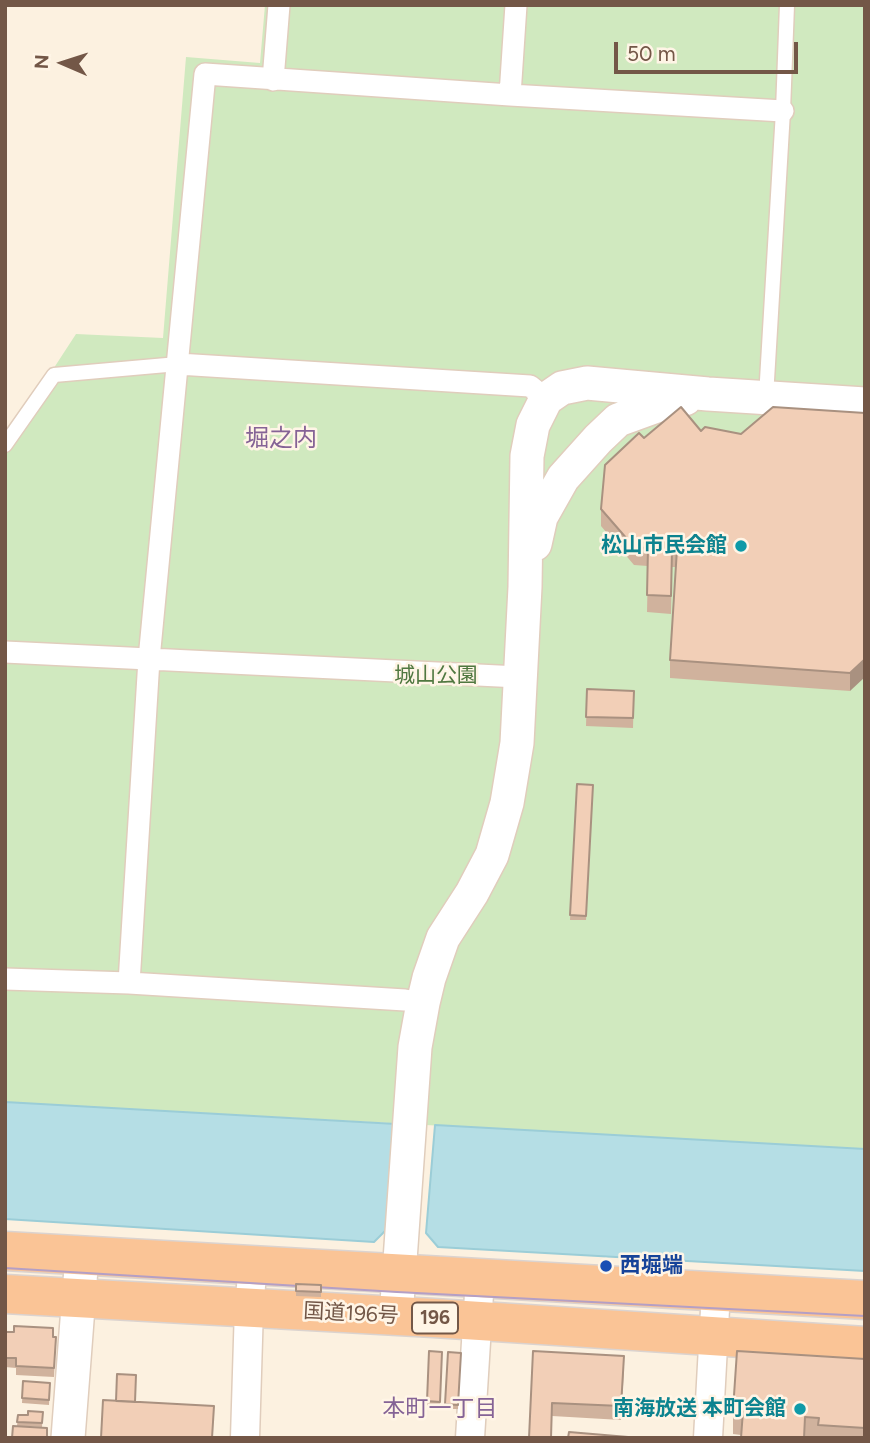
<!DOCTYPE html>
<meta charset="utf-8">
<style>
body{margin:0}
#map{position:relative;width:870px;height:1443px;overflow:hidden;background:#fcf1e0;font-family:Figtree,sans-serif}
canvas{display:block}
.frame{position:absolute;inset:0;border:7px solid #735747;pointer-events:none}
.north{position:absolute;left:28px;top:28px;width:70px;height:70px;-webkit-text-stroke:5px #fff5e6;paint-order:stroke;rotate:273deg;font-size:19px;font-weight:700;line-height:28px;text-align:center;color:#735747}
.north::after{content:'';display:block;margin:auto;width:24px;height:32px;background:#735747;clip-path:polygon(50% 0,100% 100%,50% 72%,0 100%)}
.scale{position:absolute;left:614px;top:42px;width:184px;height:32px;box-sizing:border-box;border:4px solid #735747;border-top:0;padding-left:9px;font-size:21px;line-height:24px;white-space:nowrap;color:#735747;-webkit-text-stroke:5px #fff5e6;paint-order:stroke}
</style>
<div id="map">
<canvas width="870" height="1443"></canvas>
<div class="frame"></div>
<div class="north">N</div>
<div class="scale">50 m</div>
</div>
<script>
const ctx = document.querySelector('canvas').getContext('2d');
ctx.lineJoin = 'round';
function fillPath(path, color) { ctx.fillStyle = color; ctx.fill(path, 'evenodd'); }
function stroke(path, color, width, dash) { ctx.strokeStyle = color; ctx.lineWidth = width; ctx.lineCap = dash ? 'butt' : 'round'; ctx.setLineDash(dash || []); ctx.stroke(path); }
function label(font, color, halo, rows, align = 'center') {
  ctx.font = font + ' Figtree,"Noto Sans JP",sans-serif'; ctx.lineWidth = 5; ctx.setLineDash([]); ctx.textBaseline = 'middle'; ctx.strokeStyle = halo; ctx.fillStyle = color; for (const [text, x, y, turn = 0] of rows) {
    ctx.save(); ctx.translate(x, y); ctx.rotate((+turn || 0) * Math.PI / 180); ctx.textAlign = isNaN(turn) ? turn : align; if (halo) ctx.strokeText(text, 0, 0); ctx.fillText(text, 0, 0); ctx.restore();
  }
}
fillPath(new Path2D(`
 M265,5h600v1144l-860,-47v-659l71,-109 87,4 23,-281 74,6z`), '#d0e9bf');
const water = new Path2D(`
 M5,1102l391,22 -10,106 -12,12 -369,-23z
 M435,1125l430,24v122l-427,-24 -12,-14z`);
fillPath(water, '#b5dee5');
stroke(water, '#9bcdd7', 2);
const service = new Path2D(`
 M766,397l17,-286 4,-106
 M5,445l49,-70 124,-11`);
const pedestrian = new Path2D(`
 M273,80l6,-75
 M510,95l6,-90
 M178,364l352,22 16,13
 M5,652l514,25
 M5,979l124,4 276,17 18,3
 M129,983l20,-324 56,-585 305,21 273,16`);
const minor = new Path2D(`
 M245,1438l4,-131 4,-42
 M470,1438l10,-160
 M708,1438l8,-147`);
const tertiary = new Path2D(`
 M535,544l6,-27 22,-39 35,-39 20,-19 44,-16 23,-5
 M396,1317l19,-270 8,-44 6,-25 14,-40 29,-45 20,-38 15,-52 10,-60 8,-156 2,-131 6,-31 13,-26 16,-11 25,-5 121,11 157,10
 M68,1438l14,-183`);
const trunk = new Path2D(`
 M5,1251l860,49
 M5,1294l429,24 431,28`);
stroke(service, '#e0cdbc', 17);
stroke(pedestrian, '#e0cdbc', 24);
stroke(minor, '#e0cdbc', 31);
stroke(tertiary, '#e0cdbc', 36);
stroke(trunk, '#dbd3cf', 41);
stroke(service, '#fff', 14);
stroke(pedestrian, '#fff', 21);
stroke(minor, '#fff', 28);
stroke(tertiary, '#fff', 33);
stroke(trunk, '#fac496', 38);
stroke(new Path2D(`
 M5,1268l392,24 468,24`), '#b49fc5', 2);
fillPath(new Path2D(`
 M865,413l-15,278 -180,-13v-18l6,-93h-4l-1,47 -24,-2 1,-46 -14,-1 -33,-39v-17l43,-71 57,-7 40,3z
 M587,689l47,2 -1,37 -47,-2z
 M577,784l16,1 -7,135h-16z
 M296,1284l25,1v12l-25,-1z
 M5,1332l51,5 -2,40 -38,-2v-7l-11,-1z
 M429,1351l13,1 -2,55 -13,-1z
 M533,1351l91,19 -3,50 -69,-4 -1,22h-22z
 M448,1352l13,1 -3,56h-13z
 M865,1359v79h-124v-3l-8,-1v-24z
 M23,1381l27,2 -1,22 -27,-2z
 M43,1412l-1,15 -25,-1 1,-11h10z`), '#d0b29d');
fillPath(new Path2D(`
 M865,659v18l-15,14v-18z`), '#a99180');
const building = new Path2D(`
 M681,407l20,24 4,-4 36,7 32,-27 92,6v246l-15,14 -180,-13 7,-111h-5l-1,47 -24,-1 1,-47 -14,-1 -33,-38 4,-44 34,-32 5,5z
 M587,689l47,2 -1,27 -47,-1z
 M577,784l16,1 -7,131 -16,-1z
 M296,1284l25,1v7l-25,-1z
 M14,1326l39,2v9h3l-2,31 -38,-2v-8h-11v-26h9z
 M429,1351l13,1 -2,50 -13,-1z
 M533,1351l91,5 -3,50 -69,-3 -1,35h-22z
 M737,1351l128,8v69l-47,-3 1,-7 -14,-1 -1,21h-63l2,-27 -10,-1z
 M448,1352l13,1 -3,52 -13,-1z
 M117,1374l19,1 -1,27 -19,-1z
 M23,1381l27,2 -1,17 -27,-2z
 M103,1400l111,6 -2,32h-111z
 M28,1411l15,1 -1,11 -25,-1 1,-7h10z
 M13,1426l34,2v10h-35z
 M569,1432l71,6h-72z`);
fillPath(building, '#f2cfb7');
stroke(building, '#a99180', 2);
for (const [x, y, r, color] of [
 [741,546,7,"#0f9aa8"],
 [606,1266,7,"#1a4fb4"],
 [800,1409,7,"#0f9aa8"]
]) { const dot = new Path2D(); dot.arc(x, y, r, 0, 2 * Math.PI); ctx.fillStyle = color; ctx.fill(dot); stroke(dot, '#fff5e6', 2.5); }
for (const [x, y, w] of [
 [435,1318,46]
]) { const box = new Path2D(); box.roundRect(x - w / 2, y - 15.5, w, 31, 5); ctx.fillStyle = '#fff5e6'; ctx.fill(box); stroke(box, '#735747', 2); }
label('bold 19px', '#735747', null, [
 ["196",435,1318]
]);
label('bold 21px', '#0d838f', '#fff5e6', [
 ["松山市民会館",727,546],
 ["南海放送 本町会館",786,1409]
], 'right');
label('21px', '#507840', '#fff5e6', [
 ["城山公園",436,676]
]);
label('bold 21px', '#164399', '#fff5e6', [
 ["西堀端",620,1266]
], 'left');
label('21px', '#735747', '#fff5e6', [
 ["国道196号",351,1314,3]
]);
label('23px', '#856396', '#fff5e6', [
 ["本町一丁目",440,1409]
]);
label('24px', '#856396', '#fff5e6', [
 ["堀之内",281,439]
]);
</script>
